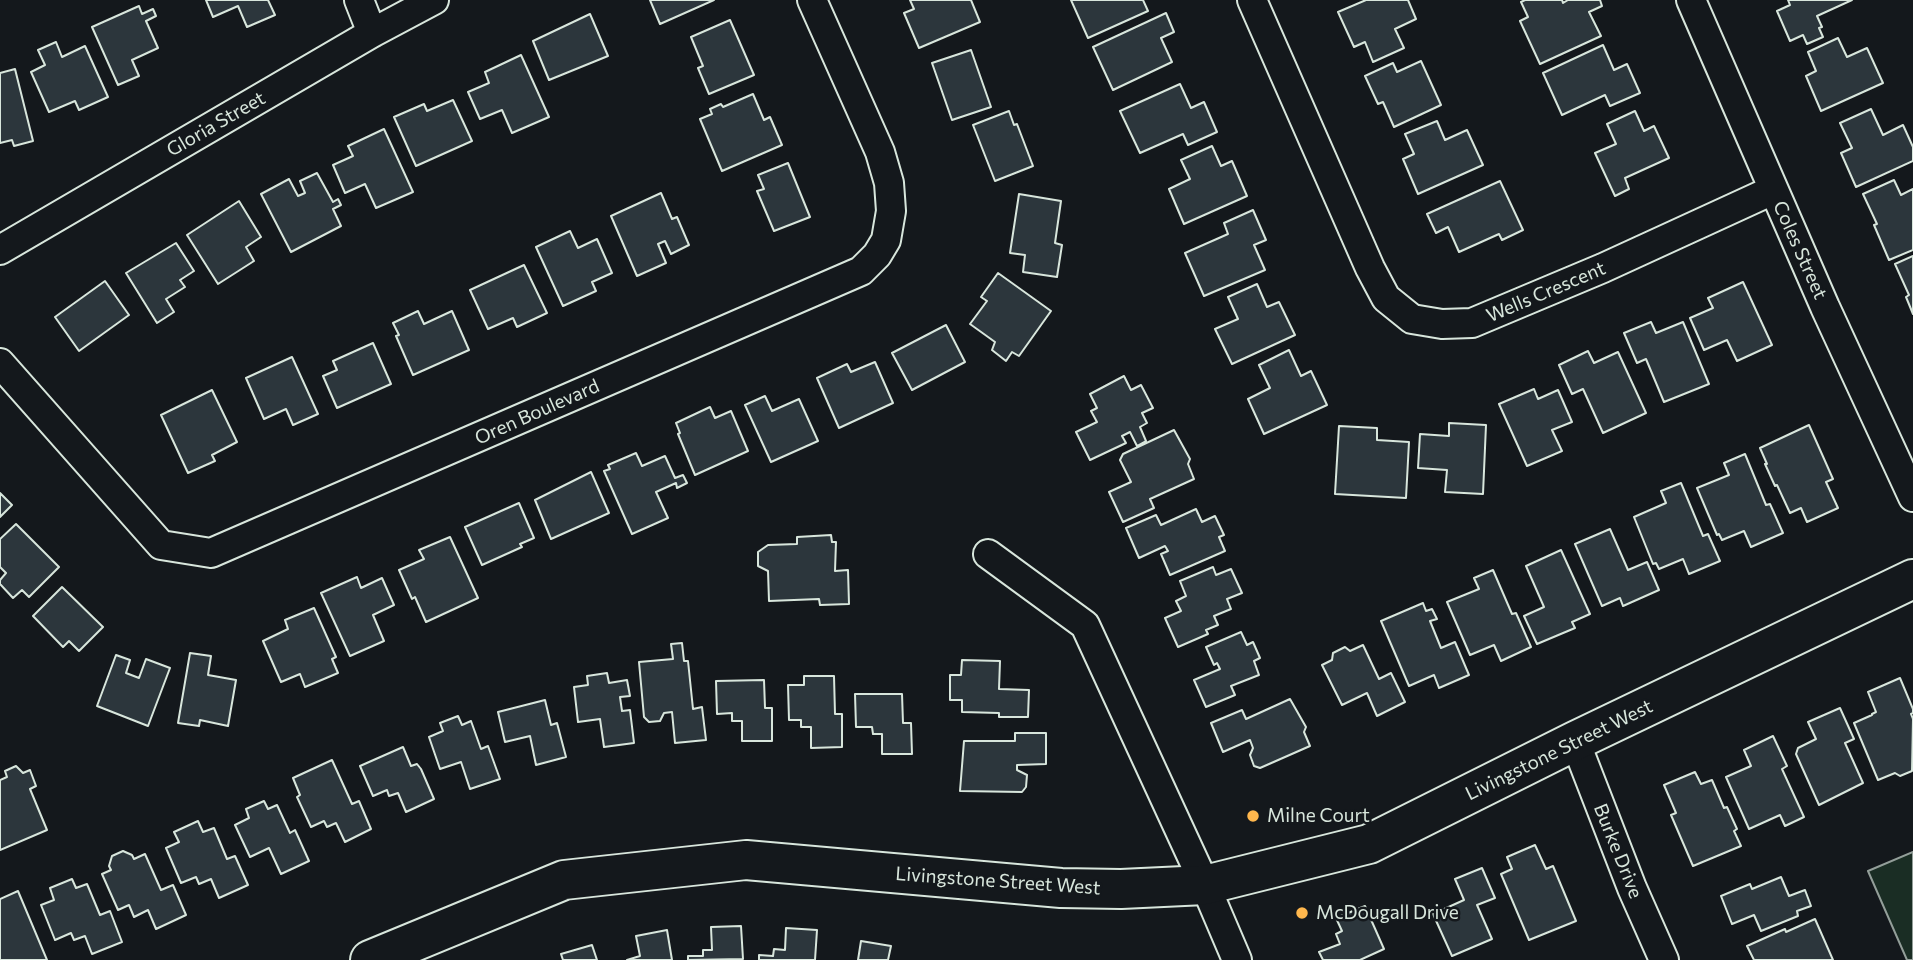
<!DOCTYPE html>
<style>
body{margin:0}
canvas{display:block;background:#14181c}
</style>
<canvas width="1913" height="960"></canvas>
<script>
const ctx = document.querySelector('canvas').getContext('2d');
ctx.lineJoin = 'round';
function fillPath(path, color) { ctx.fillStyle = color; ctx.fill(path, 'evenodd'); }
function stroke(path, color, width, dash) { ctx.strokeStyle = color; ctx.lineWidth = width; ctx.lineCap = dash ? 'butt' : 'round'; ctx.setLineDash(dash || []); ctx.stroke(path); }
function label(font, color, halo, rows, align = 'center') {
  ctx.font = font + ' Commissioner,sans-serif'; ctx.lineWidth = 5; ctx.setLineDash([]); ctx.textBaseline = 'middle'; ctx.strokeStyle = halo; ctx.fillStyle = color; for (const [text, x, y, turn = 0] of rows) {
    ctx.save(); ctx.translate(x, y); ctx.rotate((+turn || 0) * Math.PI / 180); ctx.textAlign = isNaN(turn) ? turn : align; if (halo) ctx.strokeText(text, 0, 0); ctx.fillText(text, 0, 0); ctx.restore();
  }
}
const green = new Path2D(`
 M1913,852v108h-6l-39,-89z`);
fillPath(green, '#1a2d24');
stroke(green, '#939e99', 2);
const building = new Path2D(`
 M206,0h62l7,15 -28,12 -9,-21 -25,11z
 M650,0h64l-54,24z
 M910,0h61l9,22 -61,26 -15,-35 10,-4z
 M1071,0h72l5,11 -60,27z
 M1366,0h42l8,19 -21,10 9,19 -31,14 -8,-20 -11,5 -16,-35z
 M1525,0h37l1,3 5,-3h32l2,6 -13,6 12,24 -61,28 -20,-43 8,-4 -7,-15z
 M1788,0h64l-35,16 5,11 -3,1 4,9 -16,7 -4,-9 -13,6 -13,-30 13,-6z
 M139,6l3,8 11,-5 3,7 -10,5 12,27 -26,12 7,16 -21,9 -26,-58z
 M1166,13l8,19 -13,6 11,24 -59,28 -20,-43z
 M590,14l18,42 -59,24 -16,-39z
 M730,20l24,55 -45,19 -11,-26 5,-2 -12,-29z
 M1838,38l9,19 20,-9 16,35 -62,28 -15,-35 10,-5 -8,-19z
 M56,42l6,15 23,-11 23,51 -29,13 -4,-9 -26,11 -18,-40 14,-7 -7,-15z
 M1603,45l11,25 13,-6 13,29 -30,13 -5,-11 -43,20 -19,-42z
 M971,50l20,57 -39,13 -20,-57z
 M521,55l28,62 -37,16 -10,-23 -22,9 -12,-27 21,-9 -4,-11z
 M1421,61l20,44 -47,22 -11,-25 -5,2 -13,-28 28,-13 4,9z
 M15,69l18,72 -19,5 -2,-6 -12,3v-70z
 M1180,84l11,24 13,-6 13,30 -29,13 -5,-11 -43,19 -20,-42z
 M753,94l11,26 6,-3 12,28 -60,26 -22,-52 12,-5 -2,-5 11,-5 2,3z
 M453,100l19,41 -56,25 -22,-49 30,-13 3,7z
 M1871,109l12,26 20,-10 10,22v14l-57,26 -15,-34 11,-5 -12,-25z
 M1009,111l5,14 3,-1 16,42 -38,15 -22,-56z
 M1635,111l9,20 10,-5 15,32 -44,20 4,11 -14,7 -20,-43 21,-9 -9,-20z
 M1437,121l8,19 22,-10 16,35 -65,29 -15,-35 11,-5 -9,-20z
 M384,129l29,63 -37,16 -11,-24 -20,9 -12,-28 20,-9 -5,-10z
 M1212,146l9,20 11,-5 15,35 -63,28 -15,-35 21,-10 -9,-19z
 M788,163l22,54 -36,14 -17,-40 7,-2 -6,-14z
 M317,173l16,29 5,-3 3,6 -8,4 8,17 -50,26 -30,-58 28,-15 9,17 7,-3 -5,-12z
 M1894,180l7,15 12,-6v61l-24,10 -15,-35 3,-1 -14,-30z
 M1500,181l23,49 -21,10 -3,-6 -40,18 -11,-25 -12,6 -9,-19z
 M661,193l11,26 5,-2 12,28 -18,9 -6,-13 -7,3 8,19 -29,13 -26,-60z
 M1019,194l42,7 -6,42 7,2 -5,32 -34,-5 2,-17 -15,-2z
 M239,201l22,36 -15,10 8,14 -36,23 -31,-49z
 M1253,210l13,30 -12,5 11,25 -61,26 -19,-43 43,-19 -4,-11z
 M570,231l8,17 19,-9 15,34 -20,9 4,9 -33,15 -27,-59z
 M176,243l18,28 -14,9 5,7 -19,12 8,13 -17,11 -31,-50z
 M1913,256v58l-7,-17 3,-2 -14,-31z
 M524,265l23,48 -30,14 -4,-9 -25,11 -18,-39z
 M998,273l53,38 -32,45 -7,-4 -6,9 -14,-11 3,-8 -25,-18 17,-23 -6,-4z
 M105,281l24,34 -50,36 -24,-34z
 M1743,282l29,63 -35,16 -10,-21 -23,10 -14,-32 23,-10 -5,-10z
 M1257,284l10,23 12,-5 16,33 -63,29 -17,-35 23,-10 -10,-22z
 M418,311l6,13 28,-13 17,39 -56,25 -17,-39 3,-1 -6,-12z
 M1651,322l5,11 27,-11 26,62 -45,18 -18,-43 -9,4 -13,-30z
 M946,325l19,37 -53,28 -20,-37z
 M373,343l18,41 -54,24 -14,-32 14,-6 -4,-9z
 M1289,350l12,26 10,-5 16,34 -63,29 -16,-35 22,-11 -11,-23z
 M1588,351l6,12 24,-11 28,61 -43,20 -20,-44 -11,5 -13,-29z
 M292,357l26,57 -25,11 -7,-16 -22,10 -18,-41z
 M875,362l18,41 -54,25 -22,-50 30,-14 4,8z
 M1124,376l7,14 10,-5 12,23 -11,5 5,10 -7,4 6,14 -9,5 -7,-14 -8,4 4,7 -36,17 -14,-28 21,-10 -6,-11 6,-3 -7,-14z
 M1534,389l4,10 20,-9 14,32 -20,8 10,21 -35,15 -28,-62z
 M212,390l25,52 -25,13 3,6 -27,12 -27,-58z
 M765,396l7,15 27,-12 19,42 -47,21 -26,-57z
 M710,407l5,11 16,-7 17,40 -53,24 -17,-41 2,-1 -4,-10z
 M1449,423l37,2 -3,69 -38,-2 2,-22 -29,-2 2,-34 29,2z
 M1809,425l24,54 -7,3 12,26 -31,14 -6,-14 -11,5 -13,-28 -2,1 -10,-22h2l-7,-16z
 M1339,426l38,2v12l32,2 -3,56 -71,-4z
 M1174,430l16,29 -2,5 6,15 -44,20 4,9 -31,14 -14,-30 22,-10 -11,-22 3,-6z
 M636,453l6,13 23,-10 10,22 8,-3 4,8 -10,5 -1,-5 -20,9 12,26 -36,16 -28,-63 6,-2 -2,-4z
 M1745,454l21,51 4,-1 13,29 -32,14 -7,-16 -22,9 -3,-6 -2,1 -20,-47 32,-13 -5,-12z
 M591,472l18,41 -58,26 -16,-39z
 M1681,483l22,53 5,-2 12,27 -31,13 -6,-15 -24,10 -3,-6 -3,1 -19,-47 32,-14 -5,-12z
 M0,493l12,12 -12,12z
 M519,503l15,35 -14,6 2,3 -40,18 -17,-38z
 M1196,509l6,13 13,-6 9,19 -5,2 6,14 -55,24 -9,-21 7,-3 -3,-5 -26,12 -13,-30 30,-13 5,10z
 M16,524l43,43 -30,30 -7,-7 -9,8 -13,-14v-4l6,-7 -6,-6v-28z
 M1610,529l18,41 19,-8 12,28 -36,16 -3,-8 -18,8 -27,-62z
 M831,535l1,7h4l-1,29 13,-1 1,34 -29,1 -1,-6 -50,2 -1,-30 -10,-5v-14l10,-7 29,-1v-7z
 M450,537l28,61 -52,24 -11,-25 -3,2 -13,-29 25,-11 -5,-9z
 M1561,550l29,64 -18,8 3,6 -38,16 -13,-28 20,-9 -18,-41z
 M1213,567l3,8 15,-6 11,24 -15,6 4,10 -17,7 4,9 -12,5 2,4 -30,13 -13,-29 16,-7 -5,-10 10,-5 -6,-15z
 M1493,570l19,44 4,-1 15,34 -30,14 -7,-16 -24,10 -23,-53 32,-13 -5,-11z
 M357,577l4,11 21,-10 12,27 -21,10 11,26 -34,15 -29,-63z
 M62,587l41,40 -24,24 -10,-10 -6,6 -30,-31z
 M1423,603l3,8 6,-2 5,10 -7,2 11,27 14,-6 14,33 -30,13 -5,-13 -25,11 -28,-65z
 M314,608l22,49 -4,2 6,14 -33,14 -5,-13 -19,8 -18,-41 25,-12 -3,-9z
 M1241,632l6,13 6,-3 7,16 -6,3 5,14 -28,11 4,9 -29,12 -12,-27 26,-11 -3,-6 -3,2 -8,-18z
 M682,643l2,18h4l5,48 9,-2 4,33 -31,3 -3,-31 -8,1 -4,8 -11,1 -5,-5 -5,-55 34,-3 -2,-15z
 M1363,645l16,34 12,-6 14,29 -28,14 -10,-23 -25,12 -20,-40 10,-5 1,-7 12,-6 5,4z
 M190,653l21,3 -3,19 28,5 -8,46 -28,-6 -1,6 -21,-3z
 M116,655l14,5 -4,13 13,5 7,-19 24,9 -22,58 -51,-20z
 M962,660l38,1 -1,28 30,1 -1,27h-29v-4l-37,-1v-12h-12v-25h11z
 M607,673l2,10 18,-3 3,16 -10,1 2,14 8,-1 4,33 -30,4 -4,-28 -22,3 -4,-35 14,-2 -1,-9z
 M804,676h30l1,38h7v33l-31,1v-21h-10v-7h-12l-1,-35h16z
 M1900,678l13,31v4l-2,1 2,5 -1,52 -12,5 -5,-3 -17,7 -24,-57 18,-8v-1l4,-2 -8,-20z
 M764,680l1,28h7v33h-30v-20h-10v-8l-15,1 -1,-33z
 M855,694h47l1,29h8l1,31h-30v-20h-9l-1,-7h-16z
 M1290,699l16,28 -2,5 6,14 -50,22 -6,-2 -4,-11 3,-7 -3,-8 -27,12 -12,-29 31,-13 4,9z
 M545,700l6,25 6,-2 9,34 -30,8 -6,-29 -25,6 -7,-30z
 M1840,708l14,31 -9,4 18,40 -44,22 -23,-51 2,-6 18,-9 -8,-17z
 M458,716l4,9 9,-4 10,28 7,-3 12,33 -30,10 -9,-27 -21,7 -11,-32 14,-6 -3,-8z
 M1015,733h31v31l-29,1v5l10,5 -1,12 -4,5 -62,-1 4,-50h51z
 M1773,736l14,30 -5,3 22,48 -19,9 -5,-11 -31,14 -23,-52 25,-11 -7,-16z
 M403,747l8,19 6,-2 4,5 13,30 -28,13 -8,-19 -9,3 -2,-6 -14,6 -13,-30z
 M332,760l20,44 7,-3 12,28 -26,13 -9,-19 -9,4 -3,-6 -13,6 -14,-30 3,-2 -7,-17z
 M16,766l7,7 7,-3 6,16 -6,3 17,41 -47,20v-70l7,-3 -2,-6z
 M1695,772l6,12 11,-4 12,28 3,-1 10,22 -3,2 7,15 -48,20 -22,-51 5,-2 -12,-28z
 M264,801l4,8 9,-4 13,28 5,-3 14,31 -28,13 -12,-26 -19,9 -15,-32 14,-7 -3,-9z
 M198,821l5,11 11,-4 13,31 8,-3 13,29 -29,13 -8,-19 -12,5 -3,-7 -15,6 -15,-35 13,-6 -5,-10z
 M1535,845l11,24 7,-3 23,55 -47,19 -28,-66 11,-5 -5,-12z
 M123,851l9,4 2,4 11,-5 16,36 12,-5 13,30 -30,14 -8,-19 -14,7 -5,-12 -11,5 -16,-36 9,-4 -2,-4 3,-10z
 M1482,868l13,30 -18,7 15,34 -40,17 -19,-42 31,-14 -9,-21z
 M1781,877l8,19 16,-6 6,16 -14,5 1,5 -37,15 -7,-16 -22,9 -11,-28 29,-12 2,5z
 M72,879l4,9 11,-4 13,31 10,-4 12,31 -30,12 -7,-18 -11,4 -3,-7 -16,7 -14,-35 13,-5 -4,-12z
 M18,891l29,69h-47v-61z
 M1365,906l19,43 -24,11h-37l-4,-8 21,-8 -4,-10 6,-3 -6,-13z
 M1815,919l18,41h-79l-7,-14 38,-17 1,3z
 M741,926l2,33 -55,1v-4h15v-6h9l-1,-23z
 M786,928l31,2 -2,30h-56v-5l14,1 1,-7 11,1z
 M667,930l5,30h-45l13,-4 -4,-20z
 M861,941l30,5 -3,14h-30z
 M592,945l5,15h-34l-2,-6z`);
fillPath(building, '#2c363c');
stroke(building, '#d8e6dc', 2);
const street = new Path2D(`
 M359,0l13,33
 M1252,0l118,268 16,30 26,21 30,5 30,-1 131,-55 170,-78
 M1691,0l134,307 88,190
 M0,250l372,-217 62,-33
 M0,363l161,182 50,8 650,-282 16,-16 9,-15 5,-29 -2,-28 -9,-31 -68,-152
 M988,554l97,71 120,260 32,75
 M1575,741l57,147 32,72`);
const secondary = new Path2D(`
 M370,960l194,-80 182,-20 315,28 60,1 84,-4 164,-41 206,-103 338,-162`);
stroke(street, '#d8e6dc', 32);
stroke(secondary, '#d8e6dc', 42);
stroke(street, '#14181c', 28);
stroke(secondary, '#14181c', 38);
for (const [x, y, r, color] of [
 [1253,816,7,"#ffb74d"],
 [1302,913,7,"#ffb74d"]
]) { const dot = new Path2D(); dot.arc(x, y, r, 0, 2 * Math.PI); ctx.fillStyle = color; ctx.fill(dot); stroke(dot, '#14181c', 2.5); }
label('19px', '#d8e6dc', '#14181c', [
 ["Gloria Street",216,124,-30],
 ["Coles Street",1800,250,66],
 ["Wells Crescent",1546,292,-23],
 ["Oren Boulevard",537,412,-24],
 ["Livingstone Street West",1559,750,-26],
 ["Burke Drive",1618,851,68],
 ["Livingstone Street West",998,881,4]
]);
label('19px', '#d8e6dc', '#14181c', [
 ["Milne Court",1267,816],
 ["McDougall Drive",1316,913]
], 'left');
</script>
